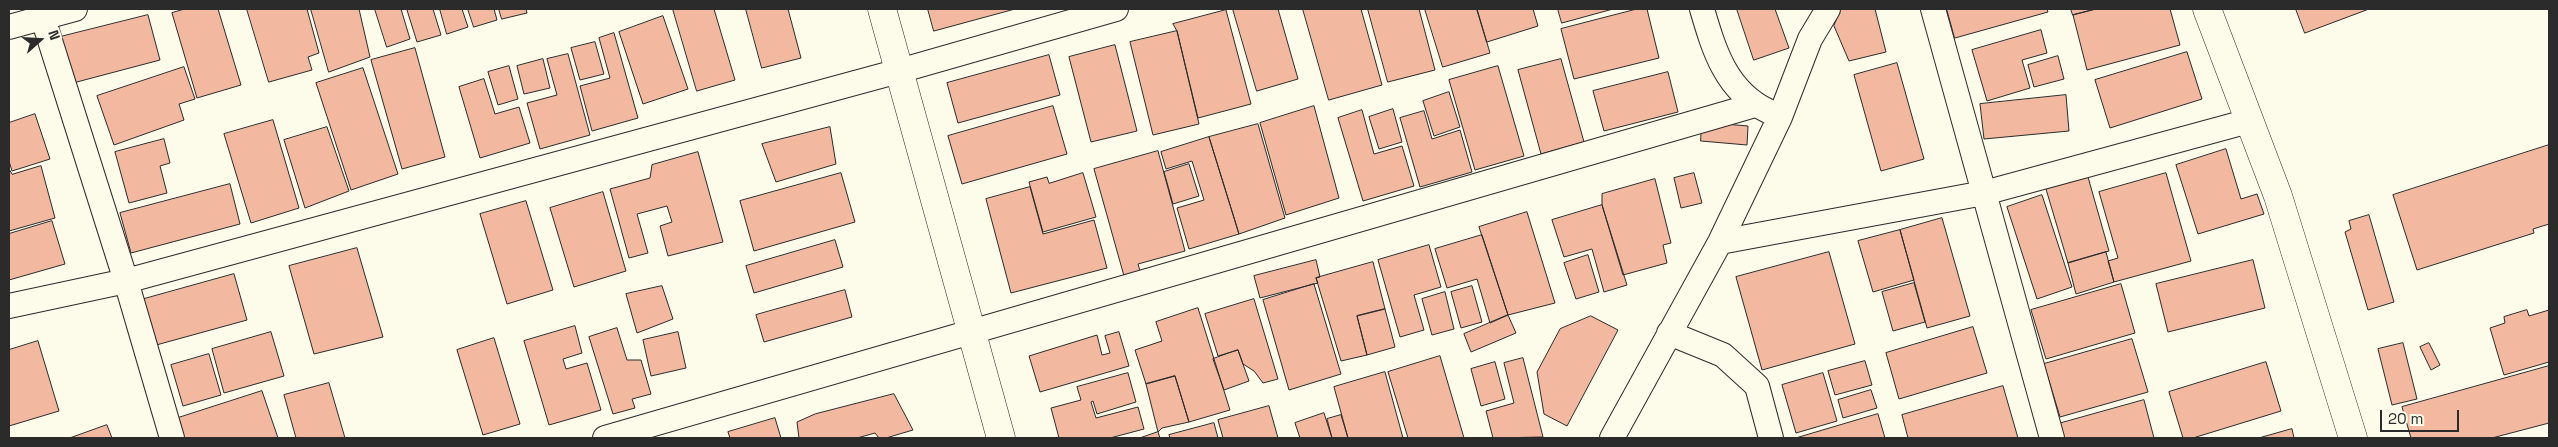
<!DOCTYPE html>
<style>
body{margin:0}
#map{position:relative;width:2558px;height:447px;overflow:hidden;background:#fdfbea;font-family:"Space Grotesk",sans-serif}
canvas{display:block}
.frame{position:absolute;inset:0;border:10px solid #2b2b2b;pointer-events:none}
.north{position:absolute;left:15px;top:15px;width:50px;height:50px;-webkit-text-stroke:4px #fdfbea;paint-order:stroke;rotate:71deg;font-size:14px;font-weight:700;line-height:20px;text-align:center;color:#2b2b2b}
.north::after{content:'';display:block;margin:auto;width:18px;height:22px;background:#2b2b2b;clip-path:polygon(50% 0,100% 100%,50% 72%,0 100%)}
.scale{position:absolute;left:2380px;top:410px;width:79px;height:22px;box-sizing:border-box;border:2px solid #2b2b2b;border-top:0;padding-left:6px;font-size:15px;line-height:18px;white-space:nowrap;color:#2b2b2b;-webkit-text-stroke:4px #fdfbea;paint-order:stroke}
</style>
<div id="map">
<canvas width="2558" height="447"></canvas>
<div class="frame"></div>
<div class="north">N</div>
<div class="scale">20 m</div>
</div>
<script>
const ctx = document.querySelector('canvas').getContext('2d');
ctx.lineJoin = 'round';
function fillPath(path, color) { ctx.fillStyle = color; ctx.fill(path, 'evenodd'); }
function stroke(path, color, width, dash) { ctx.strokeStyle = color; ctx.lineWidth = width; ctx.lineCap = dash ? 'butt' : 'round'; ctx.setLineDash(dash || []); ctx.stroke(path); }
const building = new Path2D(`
 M185,9h33l23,76 -44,13 -25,-85z
 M247,9h60l12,44 -11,4 4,13 -43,12z
 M311,9h48l11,48 -41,15z
 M375,9h26l9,30 -23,8z
 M412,9h21l8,26 -24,7 -10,-32z
 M440,9h22l6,18 -21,7z
 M468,9h26l3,11 -23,7z
 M499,9h27l1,4 -25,6z
 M673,9h41l21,71 -38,11z
 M746,9h42l13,49 -39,10z
 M928,9h87l-81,22z
 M1233,9h45l20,70 -41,12z
 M1303,9h58l21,76 -53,15z
 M1368,9h51l16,61 -47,12z
 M1425,9h52l13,44 -47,14z
 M1477,9h56l5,17 -51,16z
 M1558,9h55l-51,14z
 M1637,9h10l12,49 -85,21 -13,-50z
 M1737,9h38l14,39 -35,12z
 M1841,9h34l11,43 -37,9 -15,-35z
 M1947,9h100l1,3 -93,26z
 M2071,9h25l-23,6z
 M2096,9h74l10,36 -93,25 -14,-55z
 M2296,9h73l-64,24z
 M1226,10l25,94 -53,14 -21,-87 -4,-7z
 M148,15l12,45 -87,23 -13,-46z
 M663,16l25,73 -45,15 -24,-72z
 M2041,30l6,23 -25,7 8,28 -43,13 -15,-51z
 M1177,31l22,93 -46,11 -23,-93z
 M614,33l24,85 -46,13 -12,-45 30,-8 -11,-40z
 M595,42l9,32 -24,6 -9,-32z
 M1115,45l22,86 -46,11 -22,-85z
 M415,48l30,109 -43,12 -31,-109z
 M2187,52l15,47 -92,29 -15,-48z
 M568,54l22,81 -50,14 -13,-46 30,-8 -10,-36z
 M1049,55l11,40 -102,28 -11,-40z
 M2058,56l6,23 -30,8 -6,-22z
 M543,59l7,29 -26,6 -7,-28z
 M1561,59l23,83 -43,12 -23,-84z
 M1897,63l27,96 -43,12 -27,-96z
 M509,66l9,33 -20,6 -10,-33z
 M1498,66l26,90 -49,14 -26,-90z
 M184,67l11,32 -16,5 5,16 -70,25 -17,-49z
 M363,68l35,106 -47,16 -35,-107z
 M1668,72l10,40 -74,19 -11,-40z
 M484,79l11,35 24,-7 11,36 -50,15 -21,-71z
 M1449,92l11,35 -26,9 -11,-35z
 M2066,95l3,36 -85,8 -4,-35z
 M1053,106l14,48 -105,30 -14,-48z
 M1314,106l25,92 -53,17 -26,-92z
 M1393,109l9,33 -23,7 -10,-32z
 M1362,110l12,44 28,-8 12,40 -51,15 -25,-83z
 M1424,111l8,28 28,-9 12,42 -52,15 -20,-69z
 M35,114l15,45 -38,12 -3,-10v-38z
 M273,120l26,88 -48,15 -27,-89z
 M1702,122l46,4 -1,19 -46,-4z
 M1258,124l27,94 -46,16 -30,-97z
 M327,127l22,64 -44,17 -21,-68z
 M830,127l6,37 -60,18 -14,-38z
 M1209,137l30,97 -50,15 -12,-41 27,-8 -12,-39 -26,8 -5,-17z
 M164,139l6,24 -10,3 7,27 -38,10 -14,-51z
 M2549,145v79l-16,5 1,4 -117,37 -24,-75z
 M2226,149l15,50 16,-5 7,20 -66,20 -22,-69z
 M1158,151l27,100 -47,13 2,7 -16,5 -30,-107z
 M698,152l25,90 -55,14 -8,-30 12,-4 -5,-16 -30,8 11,39 -19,5 -19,-69 40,-11 2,-13z
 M1189,164l10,32 -26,8 -9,-32z
 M41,166l14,52 -46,13v-62l3,5z
 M841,173l14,49 -101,29 -14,-50z
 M1083,173l13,44 -53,15 -14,-50 18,-5 2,6z
 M1694,173l8,30 -21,5 -7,-30z
 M2166,173l25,88 -77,21 -6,-21 10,-3 -19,-66z
 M2088,177l21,74 -41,12 -22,-74z
 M1655,179l16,64 -8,2 4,18 -44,12 -21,-70v-11z
 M230,184l10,40 -109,29 -11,-40z
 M1030,187l13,47 51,-14 13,48 -96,25 -25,-94z
 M603,192l23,79 -52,16 -24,-79z
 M2042,195l30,92 -35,12 -30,-92z
 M526,201l27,89 -46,14 -27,-90z
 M1602,205l25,80 -23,7 -12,-43 -28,8 -12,-37z
 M1527,212l28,91 -47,12 -29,-88z
 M2369,215l25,87 -26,8 -23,-78 6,-3 -2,-8z
 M1942,218l28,98 -43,12 -27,-98z
 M52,221l13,43 -56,16v-46z
 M1900,230l14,50 -41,12 -15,-51z
 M1482,235l26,80 -18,8 -13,-44 -30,9 -12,-39z
 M835,240l8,27 -89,26 -8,-27z
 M1429,245l12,42 -27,8 10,35 -24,7 -22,-77z
 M357,248l26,89 -69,17 -25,-88z
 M1829,252l26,92 -93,26 -26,-93z
 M2106,252l8,30 -38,12 -8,-31z
 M1588,255l11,37 -23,7 -12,-36z
 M1316,260l4,17 -4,1 2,5 -58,15 -6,-22z
 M2253,260l12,48 -97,24 -12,-48z
 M1373,262l12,47 -28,7 10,39 -26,6 -25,-83z
 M234,274l13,46 -98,27 -12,-46z
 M1914,283l11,39 -32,9 -11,-39z
 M1314,284l27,90 -52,16 -26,-90z
 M2121,284l14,49 -89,26 -15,-49z
 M662,286l11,33 -36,14 -11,-39z
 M1472,286l10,36 -21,6 -10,-36z
 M845,290l7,27 -88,25 -8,-27z
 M1445,292l9,37 -22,6 -10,-36z
 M1254,299l24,80 -15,4 -9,-12 -11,-7 -5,-14 -20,6 -13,-42z
 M1198,308l32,102 -41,12 -14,-46 -29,8 -11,-34 27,-9 -6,-19z
 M1385,309l10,38 -28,8 -10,-39z
 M2527,310l2,6 20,-6v52l-45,13 -14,-47 15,-5 -1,-6z
 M1508,315l8,18 -45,19 -7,-18z
 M1591,316l27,14 -51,96 -23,-12 -7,-42 23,-43z
 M575,326l7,27 -19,6 3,10 21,-6 14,47 -52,15 -25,-84z
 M1973,327l14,46 -88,26 -13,-46z
 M617,328l10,32h14l10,34 -19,5 3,9 -22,6 -24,-77z
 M271,332l13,44 -60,17 -12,-44z
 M678,332l8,36 -35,8 -8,-36z
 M1119,332l10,34 -89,26 -11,-36 68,-21 5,20 8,-2 -5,-17z
 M494,338l26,86 -37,11 -26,-85z
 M2132,339l16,53 -88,25 -16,-53z
 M38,341l21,70 -50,15v-76z
 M2403,343l14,56 -25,6 -14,-56z
 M2429,343l11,22 -9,5 -11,-23z
 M1238,350l11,31 -25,9 -11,-31z
 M209,354l12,41 -38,11 -12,-41z
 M1440,356l24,82h-56l-20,-66z
 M1523,358l20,79 -50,1 -7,-27 28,-8 -10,-40z
 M1865,361l7,24 -37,10 -7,-24z
 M1495,362l10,37 -24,7 -10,-37z
 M2266,362l15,49 -88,27h-10l-14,-46z
 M2549,366v57l-57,15h-81l-9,-31z
 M1385,372l18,66h-55l-14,-51z
 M1128,373l8,29 -39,12 -4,-13 -2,1 5,16 42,-11 6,22 -34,9h-51l-8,-30 30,-8 -4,-13z
 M1823,373l14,48 -41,12 -14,-48z
 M1175,376l14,46 -27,6 -4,4 -12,-48z
 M329,383l16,55h-49l-12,-43z
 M2003,386l15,52h-110l-6,-23z
 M1871,390l6,18 -34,10 -5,-18z
 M262,391l16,47h-97l-6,-19z
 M894,394l19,36 -27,8h-7l-4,-5 -18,5h-58l-2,-16 18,-8z
 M2144,400l10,38h-92l-4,-14z
 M1269,406l9,32h-55l-5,-18z
 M1324,413l8,25h-32l-5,-15z
 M1878,414l7,24h-89z
 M1341,415l7,23h-16l-5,-19z
 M775,418l6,20h-51l-2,-6z
 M1214,423l4,15h-48l-1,-3z
 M107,425l5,13h-42z
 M2292,429l2,9h-35z
 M1158,432l2,6h-20z`);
fillPath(building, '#f2b8a0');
stroke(building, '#2b2b2b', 1);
const minor = new Path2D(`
 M40,9l86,272 46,157
 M1702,9c12,41 24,82 66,102
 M1933,9l119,429
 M9,27l66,-18
 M1720,242l264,-49 265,-72
 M9,306l117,-25 773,-210 217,-62
 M1669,333l54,22 34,31 14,52
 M605,438l1150,-333
 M1612,438l108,-196 60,-125 30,-78 18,-30`);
const tertiary = new Path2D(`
 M882,9l119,429
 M2207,9l71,187 75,242`);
stroke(minor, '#2b2b2b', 26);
stroke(tertiary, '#2b2b2b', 29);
stroke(minor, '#fdfbea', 24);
stroke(tertiary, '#fdfbea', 28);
</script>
